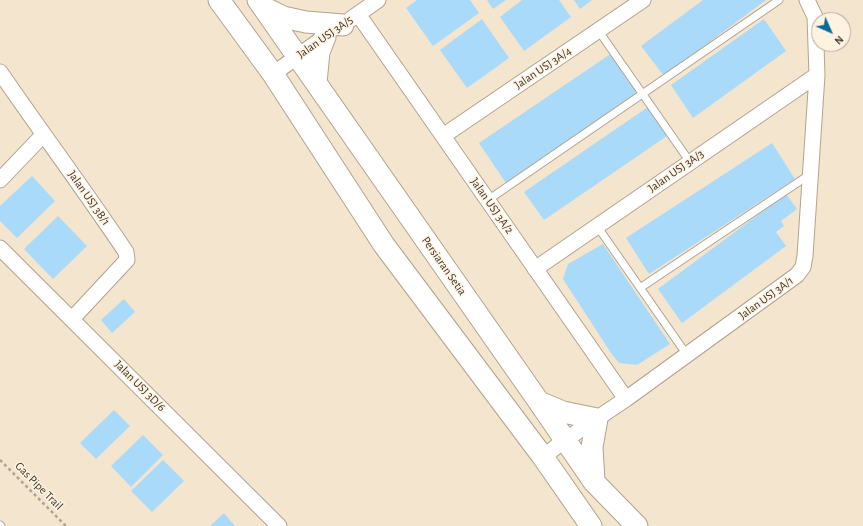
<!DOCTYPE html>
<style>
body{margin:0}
#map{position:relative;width:863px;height:526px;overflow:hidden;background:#f4e5ce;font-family:"Alegreya Sans",sans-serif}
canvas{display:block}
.north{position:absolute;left:811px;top:12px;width:40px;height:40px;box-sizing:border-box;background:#fff2e0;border:1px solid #b1a799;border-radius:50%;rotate:135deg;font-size:11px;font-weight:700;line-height:16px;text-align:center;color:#3d372e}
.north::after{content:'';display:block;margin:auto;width:14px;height:18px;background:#056c99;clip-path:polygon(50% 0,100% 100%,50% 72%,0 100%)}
</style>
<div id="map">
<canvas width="863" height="526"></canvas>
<div class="north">N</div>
</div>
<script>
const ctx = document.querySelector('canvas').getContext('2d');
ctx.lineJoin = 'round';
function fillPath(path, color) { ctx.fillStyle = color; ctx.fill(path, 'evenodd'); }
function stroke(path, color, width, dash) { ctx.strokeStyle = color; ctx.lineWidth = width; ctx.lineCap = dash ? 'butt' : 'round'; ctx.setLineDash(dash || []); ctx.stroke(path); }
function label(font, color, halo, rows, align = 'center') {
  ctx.font = font + ' "Alegreya Sans",sans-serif'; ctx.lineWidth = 3; ctx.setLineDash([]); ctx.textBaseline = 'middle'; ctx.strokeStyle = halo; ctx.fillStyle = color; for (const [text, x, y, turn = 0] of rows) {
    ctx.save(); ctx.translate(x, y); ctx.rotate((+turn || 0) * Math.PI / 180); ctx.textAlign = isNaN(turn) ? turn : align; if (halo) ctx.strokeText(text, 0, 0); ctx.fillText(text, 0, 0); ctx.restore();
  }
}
fillPath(new Path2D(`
 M417,0h53l9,13 -46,33 -27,-38z
 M487,0h19l-13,9z
 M522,0h37l12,17 -47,34 -24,-34z
 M574,0h18l-12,9z
 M703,0h63l-102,76 -23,-30z
 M482,19l27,39 -42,30 -27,-38z
 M764,19l22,32 -93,67 -22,-33z
 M612,53l27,40 -133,90 -27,-40z
 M648,107l19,29 -123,84 -20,-28z
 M772,143l23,36 -146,95 -23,-36z
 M32,176l23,25 -38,37 -17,-17v-15z
 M786,194l11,15 -16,12 3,5 -8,6 10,14 -104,77 -24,-34z
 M58,216l29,30 -34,33 -29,-30z
 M603,244l67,100 -33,21 -18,-2 -8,-10 -48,-74 5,-15z
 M124,299l11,13 -23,21 -11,-13z
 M114,410l16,16 -34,33 -16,-16z
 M143,435l20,20 -32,32 -20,-21z
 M163,460l21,21 -32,31 -21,-21z
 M224,513l11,13h-25z`), '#a9daf9');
const lane = new Path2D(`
 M598,30l92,132
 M488,200l291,-200
 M597,226l90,129
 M640,288l169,-113
 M0,525l1,1`);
const street = new Path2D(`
 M358,14l268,385
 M351,19l27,-19
 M0,72c42,61 85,119 126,180l1,8 -55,59
 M273,74l53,-38
 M443,136l200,-136
 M0,180l43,-45
 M0,248l279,278
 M535,269l282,-194
 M543,457l22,-17 61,-41 171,-124 6,-8 2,-11 12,-181 -2,-58 -8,-17`);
const secondary = new Path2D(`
 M219,0l54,74 111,171 159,212 48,69
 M258,0l281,402 55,80 43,44
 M263,7l20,10 23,5 37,3
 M316,83l3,-31 6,-15
 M539,402l24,10 34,7 -5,28 2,34`);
stroke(lane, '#b1a38e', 9);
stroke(street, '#b1a38e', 17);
stroke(secondary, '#b1a38e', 23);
stroke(new Path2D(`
 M0,460l66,66`), '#aea291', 2.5, [3, 3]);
stroke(lane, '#fff', 7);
stroke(street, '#fff', 15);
stroke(secondary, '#fff', 21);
label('12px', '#3d372e', '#fff2e0', [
 ["Jalan USJ 3A/5",325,37,-35],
 ["Jalan USJ 3A/4",543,68,-34],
 ["Jalan USJ 3A/3",676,171,-35],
 ["Jalan USJ 3B/1",89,198,55],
 ["Jalan USJ 3A/2",492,206,55],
 ["Persiaran Setia",444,266,55],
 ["Jalan USJ 3A/1",766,298,-36],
 ["Jalan USJ 3D/6",140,386,45],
 ["Gas Pipe Trail",39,486,45]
]);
</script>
